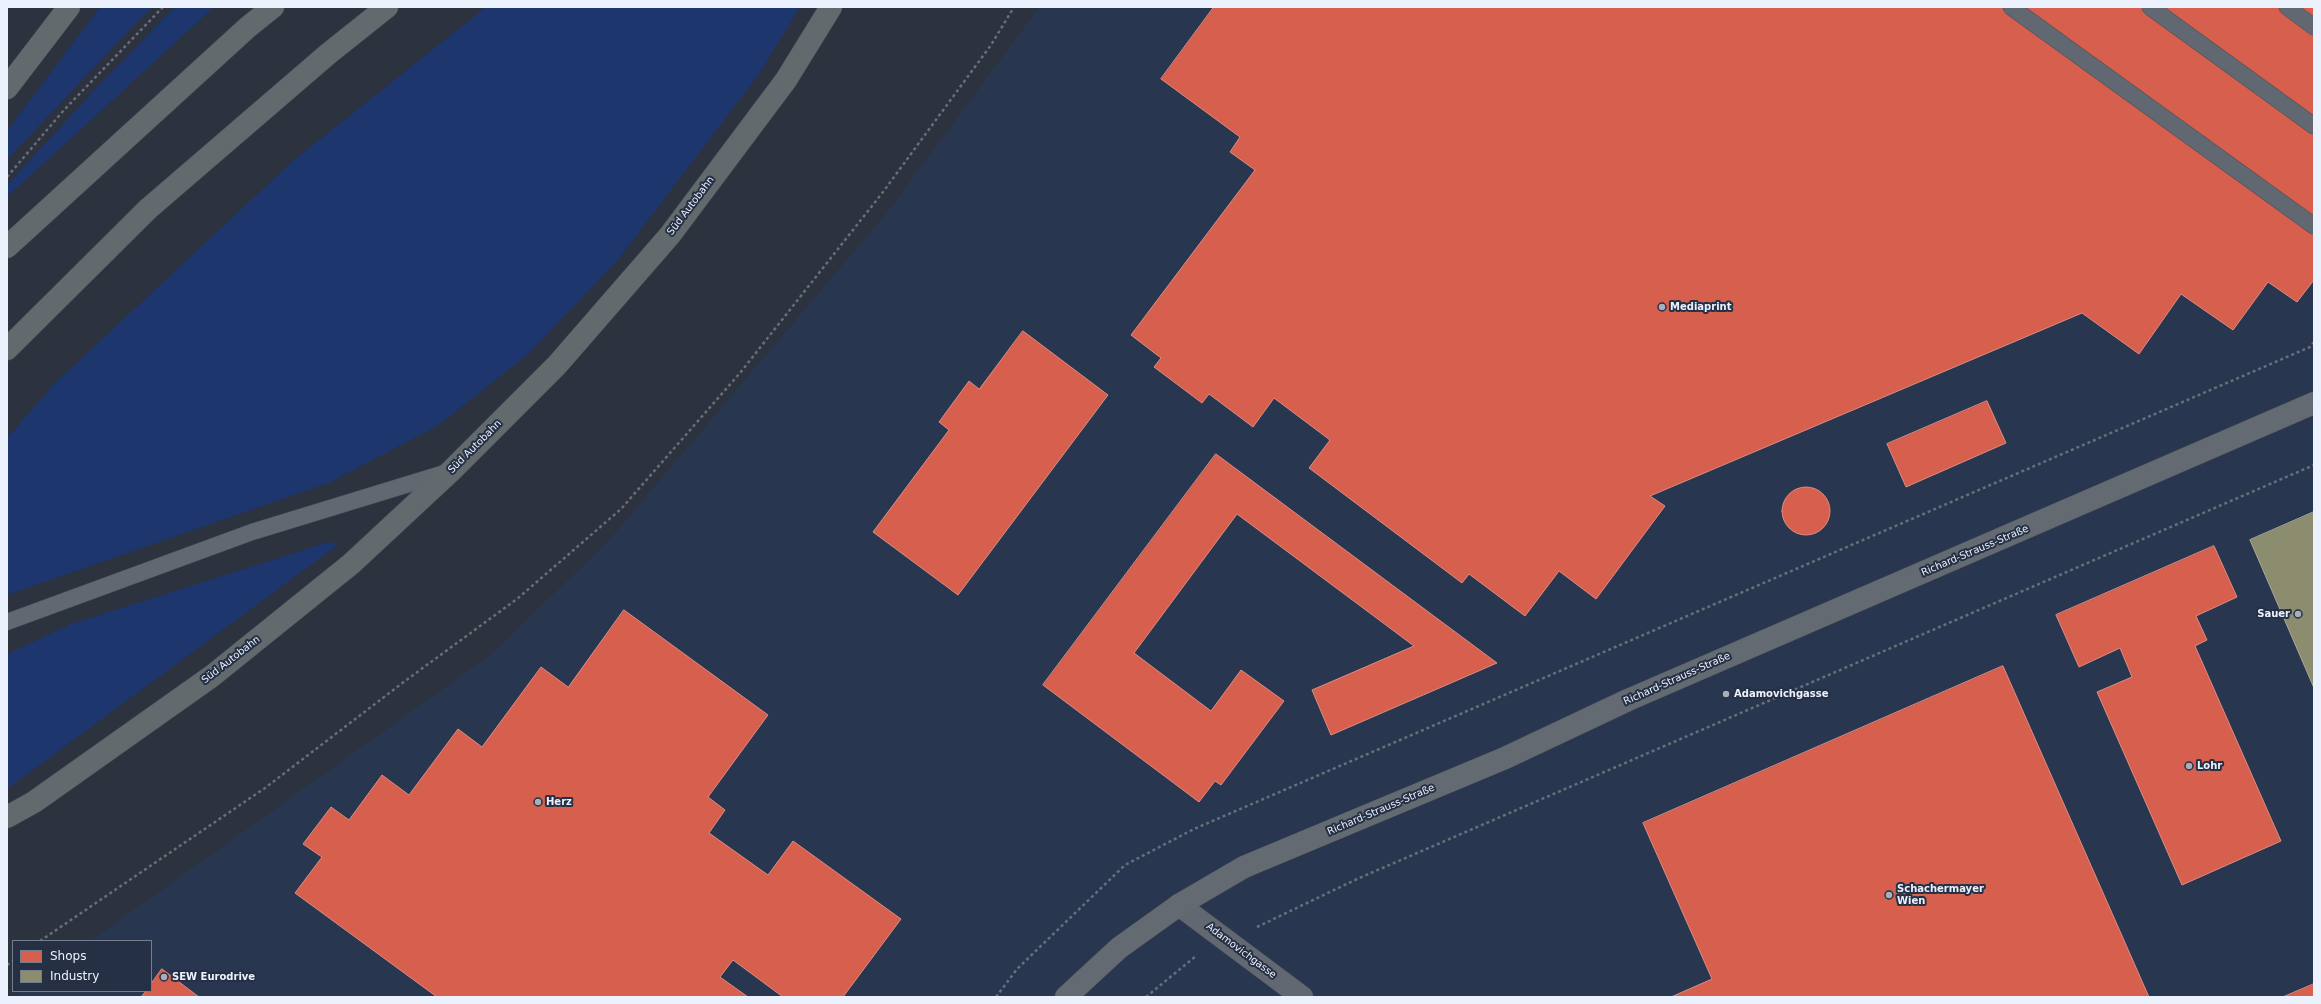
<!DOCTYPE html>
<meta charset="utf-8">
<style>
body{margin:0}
#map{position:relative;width:2321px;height:1004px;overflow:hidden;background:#2c323e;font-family:"DejaVu Sans",sans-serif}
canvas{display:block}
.frame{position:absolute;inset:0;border:8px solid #ecf2fd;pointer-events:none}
.legend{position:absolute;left:12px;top:940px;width:140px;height:52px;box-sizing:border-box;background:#253045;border:1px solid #757e8f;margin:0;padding:5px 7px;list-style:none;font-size:12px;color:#ecf2fd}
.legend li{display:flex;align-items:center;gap:8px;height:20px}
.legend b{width:20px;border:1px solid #757e8f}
</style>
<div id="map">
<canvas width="2321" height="1004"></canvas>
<div class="frame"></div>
<ul class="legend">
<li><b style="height:11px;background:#d6604d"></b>Shops</li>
<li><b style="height:11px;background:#8c8c6e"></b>Industry</li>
</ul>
</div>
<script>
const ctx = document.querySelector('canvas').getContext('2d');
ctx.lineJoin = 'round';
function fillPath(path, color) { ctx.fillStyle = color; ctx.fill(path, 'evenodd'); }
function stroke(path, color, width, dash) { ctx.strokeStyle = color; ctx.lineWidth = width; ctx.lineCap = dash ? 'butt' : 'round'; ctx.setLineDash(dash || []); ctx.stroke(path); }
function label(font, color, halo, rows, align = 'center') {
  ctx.font = font + ' "DejaVu Sans",sans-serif'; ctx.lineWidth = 4; ctx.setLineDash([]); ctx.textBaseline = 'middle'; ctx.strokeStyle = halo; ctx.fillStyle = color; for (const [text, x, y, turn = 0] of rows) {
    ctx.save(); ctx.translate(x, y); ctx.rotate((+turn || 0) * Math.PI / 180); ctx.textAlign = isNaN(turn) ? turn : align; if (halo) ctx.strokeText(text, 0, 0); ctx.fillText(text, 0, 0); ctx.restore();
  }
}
fillPath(new Path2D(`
 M1039,7h1275v990h-2300l8,-6h129v-50h-61l400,-286 118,-114 280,-330z`), '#29364f');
fillPath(new Path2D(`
 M100,7h52l-20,20 -125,133v-29z
 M175,7h39l-207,190v-12l93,-101z
 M486,7h314l-41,67 -142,187 -90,94 -88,70 -108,57 -324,113v-157l48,-55 239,-223z
 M329,542l10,2 -332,245v-135l64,-30z`), '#1d366d');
const shops = new Path2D(`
 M1214,7h1100v273l-17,22 -29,-20 -35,48 -52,-36 -42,60 -57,-41 -432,183 15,10 -69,93 -37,-28 -34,45 -56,-42 -7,9 -153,-115 21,-28 -56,-42 -21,29 -44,-33 -7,9 -48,-36 7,-9 -30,-23 124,-165 -25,-18 10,-15 -79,-58z
 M1023,331l85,64 -150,200 -85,-63 76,-102 -10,-8 30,-41 10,8z
 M1987,401l19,42 -100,44 -19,-43z
 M1216,454l281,209 -166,72 -19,-45 102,-44 -177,-132 -103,139 77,58 30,-41 43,31 -63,84 -6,-4 -16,21 -156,-117z
 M1782 511a24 24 0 1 1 48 0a24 24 0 1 1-48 0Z
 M2214,546l23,51 -41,19 11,24 -12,6 86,195 -99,44 -85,-193 35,-15 -12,-29 -41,19 -23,-52z
 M624,610l144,105 -60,82 17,13 -16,23 59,42 25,-34 108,78 -58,78h-60l-50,-37 -13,17 28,20h-311l-142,-104 27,-36 -19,-13 28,-37 18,13 33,-45 27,20 49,-66 24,18 59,-80 27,20z
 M2003,666l146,331h-478l41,-18 -69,-156z
 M162,969l37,28h-58l5,-6h5v-7z
 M2314,984v13h-31z`);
fillPath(shops, '#d6604d');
stroke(shops, '#dd8c82', 1);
const industry = new Path2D(`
 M2314,512v176l-64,-148z`);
fillPath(industry, '#8c8c6e');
stroke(industry, '#a9ab99', 1);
const lane = new Path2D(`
 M2011,7l303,219
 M2150,7l164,119
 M2287,7l27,20
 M7,622l245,-90 196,-60`);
const street = new Path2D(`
 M1179,905l123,92`);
const secondary = new Path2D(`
 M1066,997l53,-49 60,-43 65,-38 261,-109 123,-58 686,-297`);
const highway = new Path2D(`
 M7,88l62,-81
 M7,247l241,-220 25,-20
 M7,349l141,-140 180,-155 59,-47
 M7,817l27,-15 178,-126 139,-112 100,-93 106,-106 113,-130 116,-155 45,-73`);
stroke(lane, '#494e58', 17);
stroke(street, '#494e58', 23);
stroke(secondary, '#494e58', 23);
stroke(highway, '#494e58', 23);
stroke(new Path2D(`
 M7,177l57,-67 99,-103
 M1257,927l100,-48 957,-414
 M40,941l225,-153 140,-107 112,-82 104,-90 119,-136 143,-181 108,-147 23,-38
 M7,965l6,-4
 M996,997l21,-28 108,-104 69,-36 1116,-482 4,-5
 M1146,997l50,-41`), '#6a6e78', 2.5, [3, 3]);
stroke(lane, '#626871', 16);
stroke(street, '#626871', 22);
stroke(secondary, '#646a72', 22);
stroke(highway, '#636a6d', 22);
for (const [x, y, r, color] of [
 [1662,307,4,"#a9afba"],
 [2298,614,4,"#a9afba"],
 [1726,694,4,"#a9afba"],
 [2189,766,4,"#a9afba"],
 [538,802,4,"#a9afba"],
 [1889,895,4,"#a9afba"],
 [164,977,4,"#a9afba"]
]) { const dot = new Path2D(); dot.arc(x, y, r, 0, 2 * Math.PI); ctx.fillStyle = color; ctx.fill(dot); stroke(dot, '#253045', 1.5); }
label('10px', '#ecf2fd', '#253045', [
 ["Süd Autobahn",691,206,-53],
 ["Süd Autobahn",475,447,-45],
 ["Richard-Strauss-Straße",1975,551,-23],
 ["Süd Autobahn",231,660,-38],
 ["Richard-Strauss-Straße",1677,679,-24],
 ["Richard-Strauss-Straße",1381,810,-23],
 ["Adamovichgasse",1241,951,37]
]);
label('bold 10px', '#ecf2fd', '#253045', [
 ["Mediaprint",1670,307],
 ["Sauer",2290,614,"right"],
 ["Adamovichgasse",1734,694],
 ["Lohr",2197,766],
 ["Herz",546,802],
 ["Schachermayer",1897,889],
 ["Wien",1897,901],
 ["SEW Eurodrive",172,977]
], 'left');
</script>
